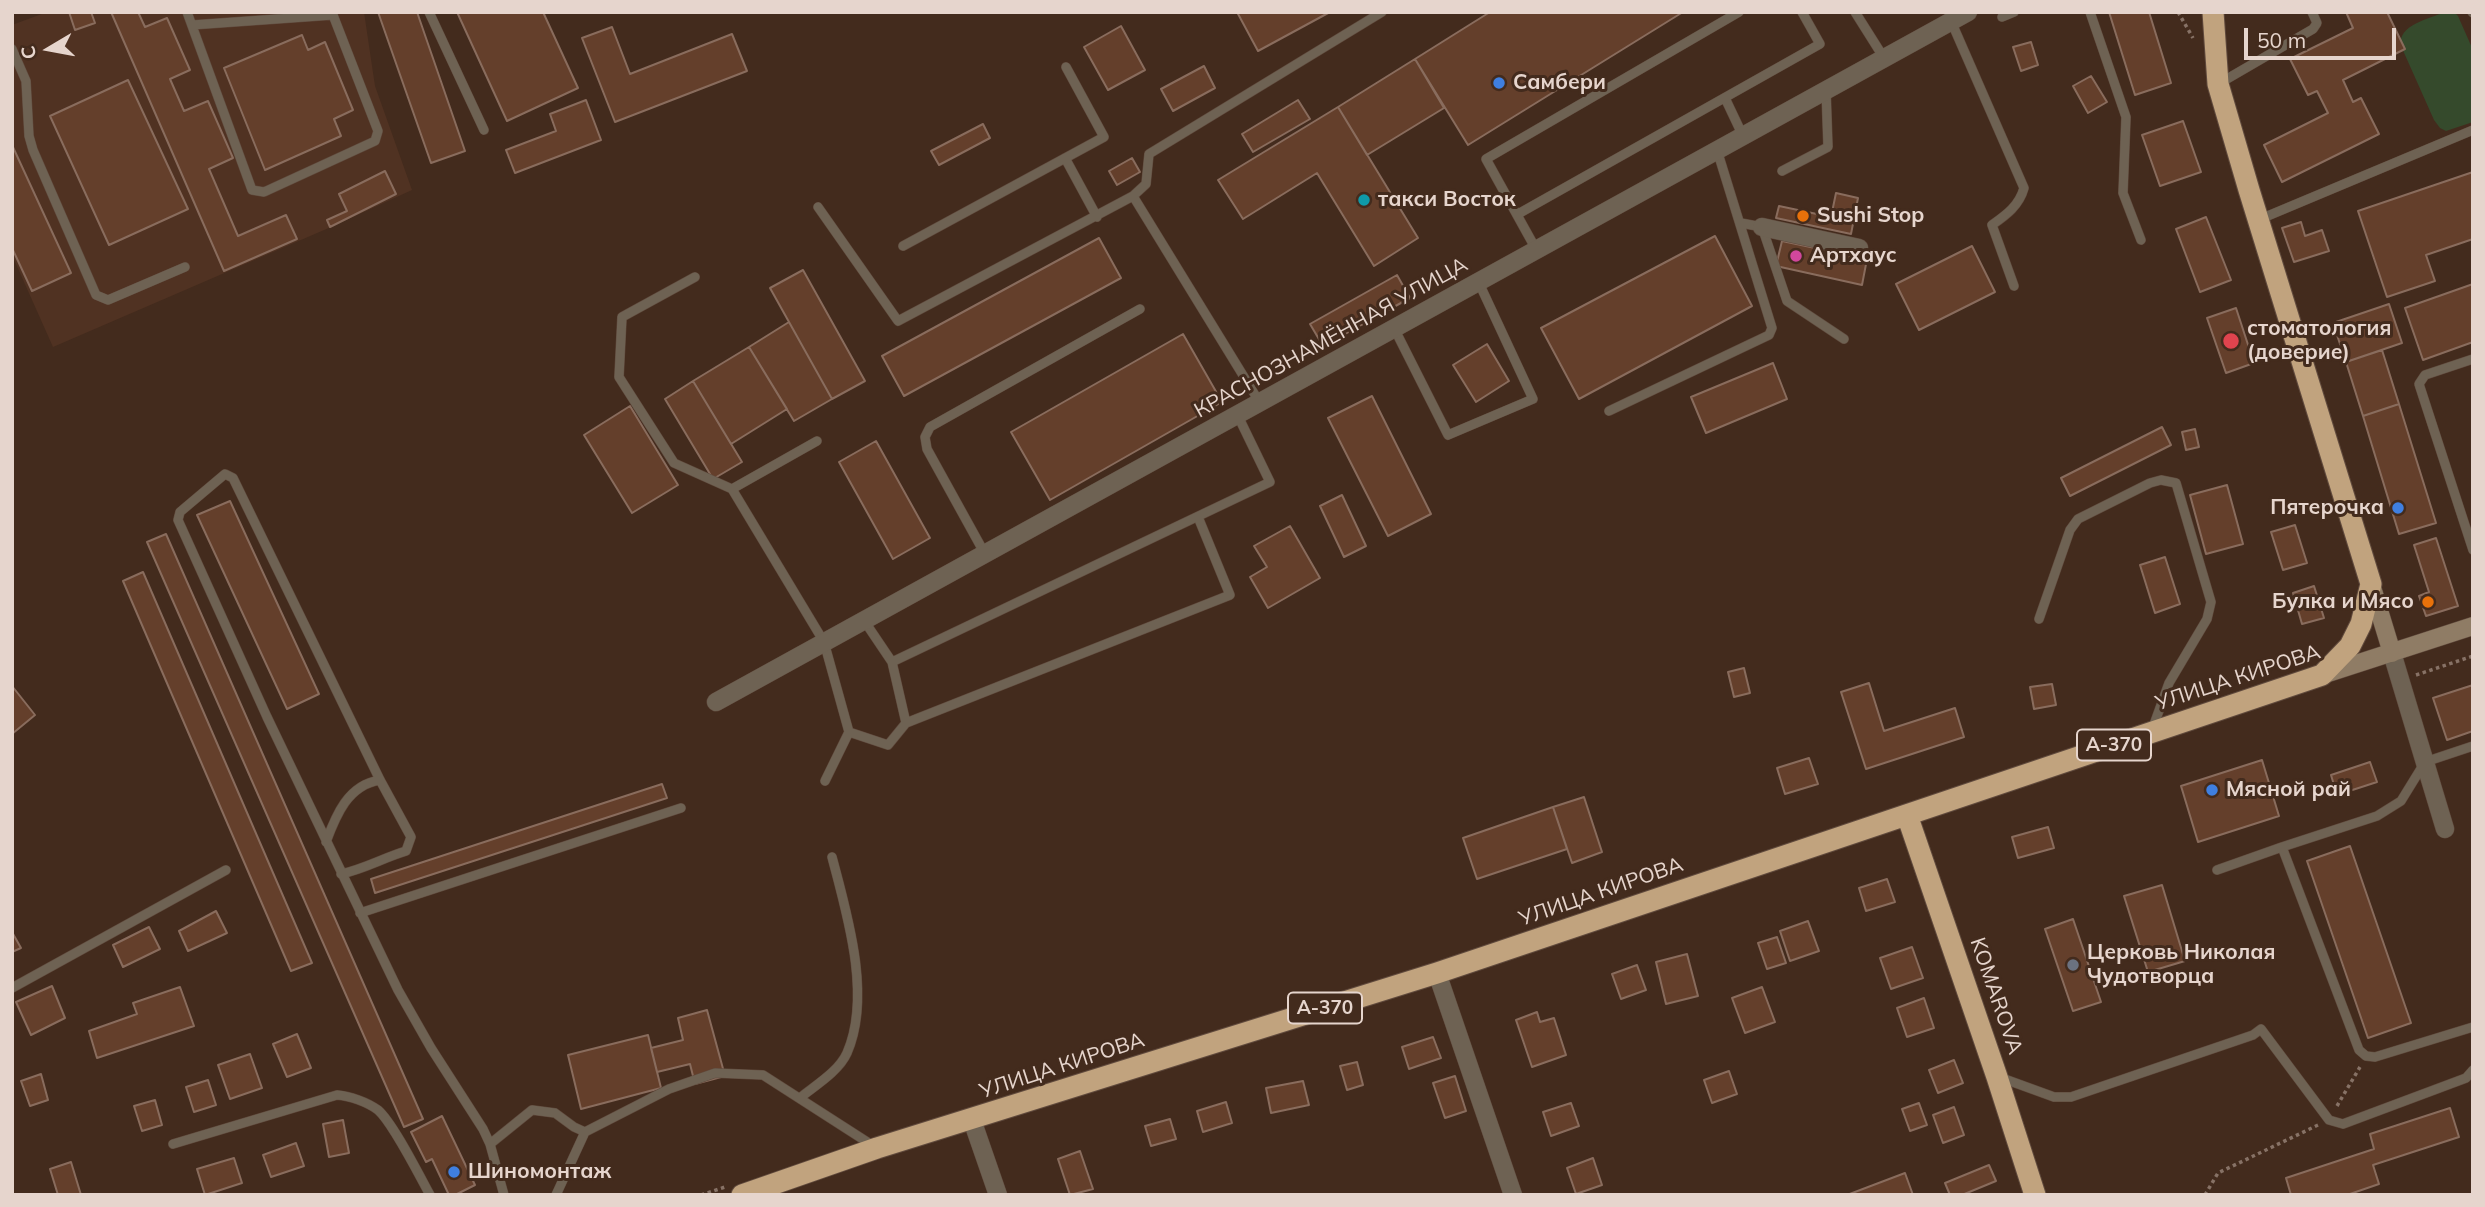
<!DOCTYPE html>
<meta charset="utf-8">
<style>
body{margin:0}
#map{position:relative;width:2485px;height:1207px;overflow:hidden;background:#432b1d;font-family:Mulish,sans-serif}
canvas{display:block}
.frame{position:absolute;inset:0;border:14px solid #e6d5cd;pointer-events:none}
.north{position:absolute;left:14px;top:14px;width:70px;height:70px;-webkit-text-stroke:5px #432b1d;paint-order:stroke;rotate:260deg;font-size:19px;font-weight:700;line-height:28px;text-align:center;color:#e6d5cd}
.north::after{content:'';display:block;margin:auto;width:24px;height:32px;background:#e6d5cd;clip-path:polygon(50% 0,100% 100%,50% 72%,0 100%)}
.scale{position:absolute;left:2244px;top:28px;width:152px;height:32px;box-sizing:border-box;border:4px solid #e6d5cd;border-top:0;padding-left:9px;font-size:21px;line-height:24px;white-space:nowrap;color:#e6d5cd;-webkit-text-stroke:5px #432b1d;paint-order:stroke}
</style>
<div id="map">
<canvas width="2485" height="1207"></canvas>
<div class="frame"></div>
<div class="north">С</div>
<div class="scale">50 m</div>
</div>
<script>
const ctx = document.querySelector('canvas').getContext('2d');
ctx.lineJoin = 'round';
function fillPath(path, color) { ctx.fillStyle = color; ctx.fill(path, 'evenodd'); }
function stroke(path, color, width, dash) { ctx.strokeStyle = color; ctx.lineWidth = width; ctx.lineCap = dash ? 'butt' : 'round'; ctx.setLineDash(dash || []); ctx.stroke(path); }
function label(font, color, halo, rows, align = 'center') {
  ctx.font = font + ' Mulish,sans-serif'; ctx.lineWidth = 6; ctx.setLineDash([]); ctx.textBaseline = 'middle'; ctx.strokeStyle = halo; ctx.fillStyle = color; for (const [text, x, y, turn = 0] of rows) {
    ctx.save(); ctx.translate(x, y); ctx.rotate((+turn || 0) * Math.PI / 180); ctx.textAlign = isNaN(turn) ? turn : align; if (halo) ctx.strokeText(text, 0, 0); ctx.fillText(text, 0, 0); ctx.restore();
  }
}
fillPath(new Path2D(`
 M47,12h317l11,74 37,104 -81,37 -278,120 -41,-92v-230z`), '#503222');
fillPath(new Path2D(`
 M2445,12h9l4,4 15,34v72l-27,9 -6,-3 -6,-8 -33,-74c-4,-21 28,-27 44,-34z`), '#354a2c');
const building = new Path2D(`
 M69,12h22l4,11 -20,7z
 M111,12h27l7,15 22,-9 23,52 -20,9 14,32 24,-10 25,57 -24,11 29,67 48,-21 11,24 -73,32z
 M378,12h39l48,139 -34,12z
 M457,12h86l35,76 -71,33z
 M1237,12h93l-72,39z
 M1490,12h193l-215,133 -53,-86z
 M2109,12h40l22,71 -36,12z
 M2346,12h41l18,37 -62,31 10,22 8,-4 18,36 -97,48 -18,-37 64,-32 -11,-22 -9,4 -18,-36 63,-31z
 M1121,26l24,44 -37,20 -24,-43z
 M612,27l18,47 102,-40 15,37 -132,51 -33,-84z
 M302,35l6,15 17,-8 28,68 -19,9 7,17 -76,34 -41,-102z
 M2031,42l7,23 -17,6 -8,-24z
 M1415,59l29,49 -77,47 -29,-48z
 M1204,66l11,22 -42,23 -12,-22z
 M2091,76l16,26 -19,11 -15,-27z
 M128,80l60,129 -79,36 -59,-129z
 M586,100l15,40 -86,33 -9,-23 50,-19 -6,-17z
 M1298,100l12,19 -57,33 -11,-18z
 M1338,107l80,131 -44,28 -57,-93 -74,46 -25,-39z
 M2183,121l18,51 -41,14 -18,-51z
 M983,124l7,14 -51,27 -8,-14z
 M12,145l59,128 -39,18 -20,-43z
 M1132,158l8,14 -23,13 -8,-14z
 M385,171l11,23 -66,33 -3,-7 20,-9 -8,-17z
 M2473,172v67l-47,16 9,26 -48,16 -29,-86z
 M1836,193l22,5 -7,36 -75,-16 3,-12 52,11z
 M2206,217l25,63 -31,12 -24,-63z
 M2301,222l4,14 17,-6 7,21 -35,11 -12,-34z
 M1715,236l37,70 -173,93 -38,-71z
 M1099,238l22,40 -217,118 -22,-40z
 M1782,241l85,18 -5,26 -86,-19z
 M1972,246l23,46 -76,38 -23,-46z
 M803,270l62,111 -33,18 -62,-111z
 M1397,275l13,23 -87,48 -13,-22z
 M2473,284v58l-50,18 -18,-52z
 M2389,304l13,39 -56,19 -13,-39z
 M2236,308l18,55 -28,10 -19,-55z
 M789,322l43,77 -38,22 -45,-74z
 M1183,334l39,68 -172,98 -39,-68z
 M1487,344l22,37 -33,21 -23,-37z
 M749,347l38,62 -56,35 -38,-63z
 M2382,350l17,54 -36,12 -17,-54z
 M1773,363l14,36 -81,34 -15,-36z
 M693,381l49,81 -29,17 -48,-80z
 M1372,396l59,118 -43,22 -60,-118z
 M2399,404l37,119 -37,11 -36,-118z
 M630,406l48,79 -46,28 -48,-78z
 M2162,427l9,18 -101,51 -9,-18z
 M2195,429l4,18 -13,3 -4,-18z
 M876,441l54,97 -37,21 -54,-97z
 M2227,485l16,59 -37,10 -16,-59z
 M1342,495l24,51 -22,11 -24,-51z
 M230,501l89,193 -32,15 -90,-194z
 M2295,525l12,38 -24,7 -12,-38z
 M1290,526l30,52 -52,30 -18,-31 17,-10 -13,-21z
 M166,534l257,585 -19,8 -257,-585z
 M2436,538l22,68 -32,10 -7,-20 10,-4 -15,-47z
 M2165,557l15,47 -25,9 -15,-48z
 M143,572l169,391 -21,8 -168,-390z
 M2314,586l10,32 -22,6 -9,-31z
 M1744,668l6,25 -16,4 -6,-25z
 M1869,683l15,48 71,-23 9,29 -98,32 -25,-77z
 M2052,684l4,21 -22,4 -4,-22z
 M2473,685v46l-26,9 -14,-42z
 M12,686l23,29 -23,19z
 M1809,758l9,26 -33,10 -8,-26z
 M2262,760l17,56 -81,26 -17,-56z
 M2370,762l7,20 -40,13 -6,-20z
 M662,784l5,14 -292,95 -4,-14z
 M1584,797l18,55 -30,11 -19,-56z
 M1553,807l14,42 -90,30 -14,-41z
 M2048,827l6,21 -36,10 -6,-21z
 M2350,846l61,177 -43,15 -61,-177z
 M1887,879l8,23 -29,9 -7,-23z
 M2162,885l23,76 -37,11 -24,-76z
 M216,911l11,22 -39,18 -9,-20z
 M2073,919l28,83 -28,9 -28,-82z
 M1808,921l11,30 -29,10 -10,-30z
 M149,927l11,22 -37,18 -10,-22z
 M12,932l9,16 -9,4z
 M1777,937l9,26 -19,6 -9,-26z
 M1912,947l11,31 -32,11 -11,-31z
 M1687,954l11,42 -32,8 -10,-42z
 M1637,965l9,25 -25,9 -9,-25z
 M52,986l13,32 -34,17 -15,-33z
 M180,987l14,39 -97,32 -8,-27 48,-17 -4,-11z
 M1762,987l13,35 -30,11 -13,-35z
 M1924,998l10,30 -27,9 -10,-29z
 M707,1010l18,66 -30,8 -5,-20 -33,8 -6,-24 32,-8 -5,-22z
 M1537,1012l3,10 14,-4 12,37 -34,12 -16,-47z
 M297,1034l14,34 -24,9 -14,-33z
 M648,1035l13,53 -80,21 -13,-54z
 M1433,1037l8,21 -32,11 -7,-22z
 M250,1054l12,34 -32,11 -12,-34z
 M1954,1060l9,23 -25,10 -9,-23z
 M1357,1062l6,23 -16,5 -7,-24z
 M1729,1071l8,23 -25,9 -8,-23z
 M41,1074l7,26 -18,6 -9,-25z
 M1455,1076l11,35 -21,7 -12,-35z
 M208,1080l8,25 -22,7 -8,-25z
 M1303,1081l6,24 -38,8 -5,-25z
 M155,1100l7,25 -20,6 -8,-25z
 M1226,1102l6,21 -29,9 -6,-21z
 M1571,1103l8,23 -28,10 -8,-24z
 M1919,1103l8,22 -17,6 -8,-22z
 M1954,1107l10,28 -21,8 -10,-28z
 M2450,1108l9,29 -86,28 6,19 -32,11h-56l-5,-17 88,-29 -4,-15z
 M442,1116l33,69 -20,10h-6l-17,-36 -6,3 -15,-30z
 M1170,1119l6,20 -25,7 -6,-20z
 M343,1120l6,33 -20,4 -6,-33z
 M296,1143l8,23 -33,11 -8,-22z
 M1080,1151l13,38 -23,6 -12,-36z
 M234,1158l8,25 -37,12 -8,-26z
 M1593,1158l9,27 -26,9 -9,-26z
 M71,1162l10,33h-23l-8,-26z
 M1989,1165l7,16 -34,14h-12l-5,-12z
 M1905,1173l8,22h-66z`);
fillPath(building, '#643f2b');
stroke(building, '#896c5d', 2);
const lane = new Path2D(`
 M187,12l65,178 12,2 111,-51 3,-10 -45,-116 -141,10
 M429,12l55,118
 M1855,12l29,46
 M2090,12l36,105 -3,76 18,47
 M2472,12l1,1
 M2002,17l12,-5
 M1951,21l73,167c-5,18 -18,27 -32,37l22,61
 M12,49l14,32 3,55 4,14 63,145 12,5 77,-33
 M2220,83l93,-54 4,-6 -5,-11
 M1725,98l18,38
 M1065,158l32,59
 M1782,171l46,-24 -2,-57
 M818,207l80,114 235,-125
 M1518,214l302,-170 -18,-32
 M2258,220l215,-90
 M1741,223l21,4 25,74 57,38
 M903,246l201,-109 -38,-70
 M1537,251l-51,-92 253,-147
 M695,277l-73,40 -3,60 55,86 58,26 92,153 25,90
 M1395,330l53,105 85,-36 -54,-116
 M2473,359l-48,16 -6,9 54,166
 M1260,403l-127,-207 13,-12 3,-30 233,-142
 M1609,411l160,-76 3,-7 -55,-178
 M732,489l85,-48
 M985,554l-58,-105 -2,-12 5,-10 210,-118
 M863,619l29,43 14,61 324,-128 -32,-78
 M2039,619l31,-89 8,-11 72,-36 11,-3 15,3 35,119 -4,17 -38,64 -17,47
 M892,662l378,-180 -32,-66
 M825,781l24,-49 39,13 18,-22
 M326,842c10,-27 22,-57 54,-62
 M2282,847l95,-31 24,-15 24,-39 48,-16
 M2217,870l65,-23 77,203 7,6 9,1 98,-30
 M341,874c23,-5 42,-16 65,-23l5,-14 -31,-57 -147,-302 -8,-4 -45,38 -2,8 89,197 131,273 33,58 52,81 7,15 14,51
 M360,913l321,-105
 M12,988l214,-118
 M1999,1077l55,20h17l182,-62 8,-6 68,91 14,4 123,-46 7,-8
 M801,1097c15,-12 38,-26 46,-44 25,-57 0,-139 -15,-196
 M173,1144l164,-49c13,1 30,7 41,15 15,13 41,65 52,85
 M490,1144l42,-34 23,3 19,14 11,5
 M556,1195l29,-63 84,-43 46,-16 48,2 112,72`);
const street = new Path2D(`
 M1762,227l97,21
 M2392,653l53,176
 M716,702l1252,-690
 M1437,973l76,222
 M972,1120l26,75`);
const secondary = new Path2D(`
 M2371,584l21,69
 M2322,675l151,-49`);
const highway = new Path2D(`
 M1907,815l90,262 38,118
 M742,1195l135,-47 560,-175 885,-298 28,-29 11,-22 10,-40 -122,-394 -31,-106 -5,-72`);
stroke(lane, '#604a3d', 10);
stroke(street, '#604a3d', 19);
stroke(secondary, '#604a3d', 19);
stroke(highway, '#604a3d', 23);
stroke(new Path2D(`
 M2178,12l15,26
 M2416,675l57,-19
 M2337,1106l23,-39
 M701,1195l24,-8
 M2205,1195l13,-22 100,-48`), '#877266', 3.5, [3.5, 3.5]);
stroke(lane, '#6e6253', 9);
stroke(street, '#6e6253', 18);
stroke(secondary, '#8f7c65', 18);
stroke(highway, '#c1a37e', 21);
for (const [x, y, r, color] of [
 [1499,83,7,"#3f7fe0"],
 [1364,200,7,"#0f9aa8"],
 [1803,216,7,"#e8710a"],
 [1796,256,7,"#d1479c"],
 [2231,341,9,"#e0444e"],
 [2398,508,7,"#3f7fe0"],
 [2428,602,7,"#e8710a"],
 [2212,790,7,"#3f7fe0"],
 [2073,965,7,"#6b7280"],
 [454,1172,7,"#3f7fe0"]
]) { const dot = new Path2D(); dot.arc(x, y, r, 0, 2 * Math.PI); ctx.fillStyle = color; ctx.fill(dot); stroke(dot, '#432b1d', 2.5); }
for (const [x, y, w] of [
 [2114,745,74],
 [1325,1008,74]
]) { const box = new Path2D(); box.roundRect(x - w / 2, y - 15.5, w, 31, 5); ctx.fillStyle = '#432b1d'; ctx.fill(box); stroke(box, '#e6d5cd', 2); }
label('bold 19px', '#e6d5cd', null, [
 ["А-370",2114,745],
 ["А-370",1325,1008]
]);
label('bold 21px', '#e6d5cd', '#432b1d', [
 ["Самбери",1513,83],
 ["такси Восток",1378,200],
 ["Sushi Stop",1817,216],
 ["Артхаус",1810,256],
 ["стоматология",2247,329],
 ["(доверие)",2247,353],
 ["Пятерочка",2384,508,"right"],
 ["Булка и Мясо",2414,602,"right"],
 ["Мясной рай",2226,790],
 ["Церковь Николая",2087,953],
 ["Чудотворца",2087,977],
 ["Шиномонтаж",468,1172]
], 'left');
label('21px', '#e6d5cd', '#432b1d', [
 ["КРАСНОЗНАМЁННАЯ УЛИЦА",1331,338,-29],
 ["УЛИЦА КИРОВА",2238,678,-18],
 ["УЛИЦА КИРОВА",1601,892,-19],
 ["KOMAROVA",1996,996,71],
 ["УЛИЦА КИРОВА",1062,1066,-18]
]);
</script>
